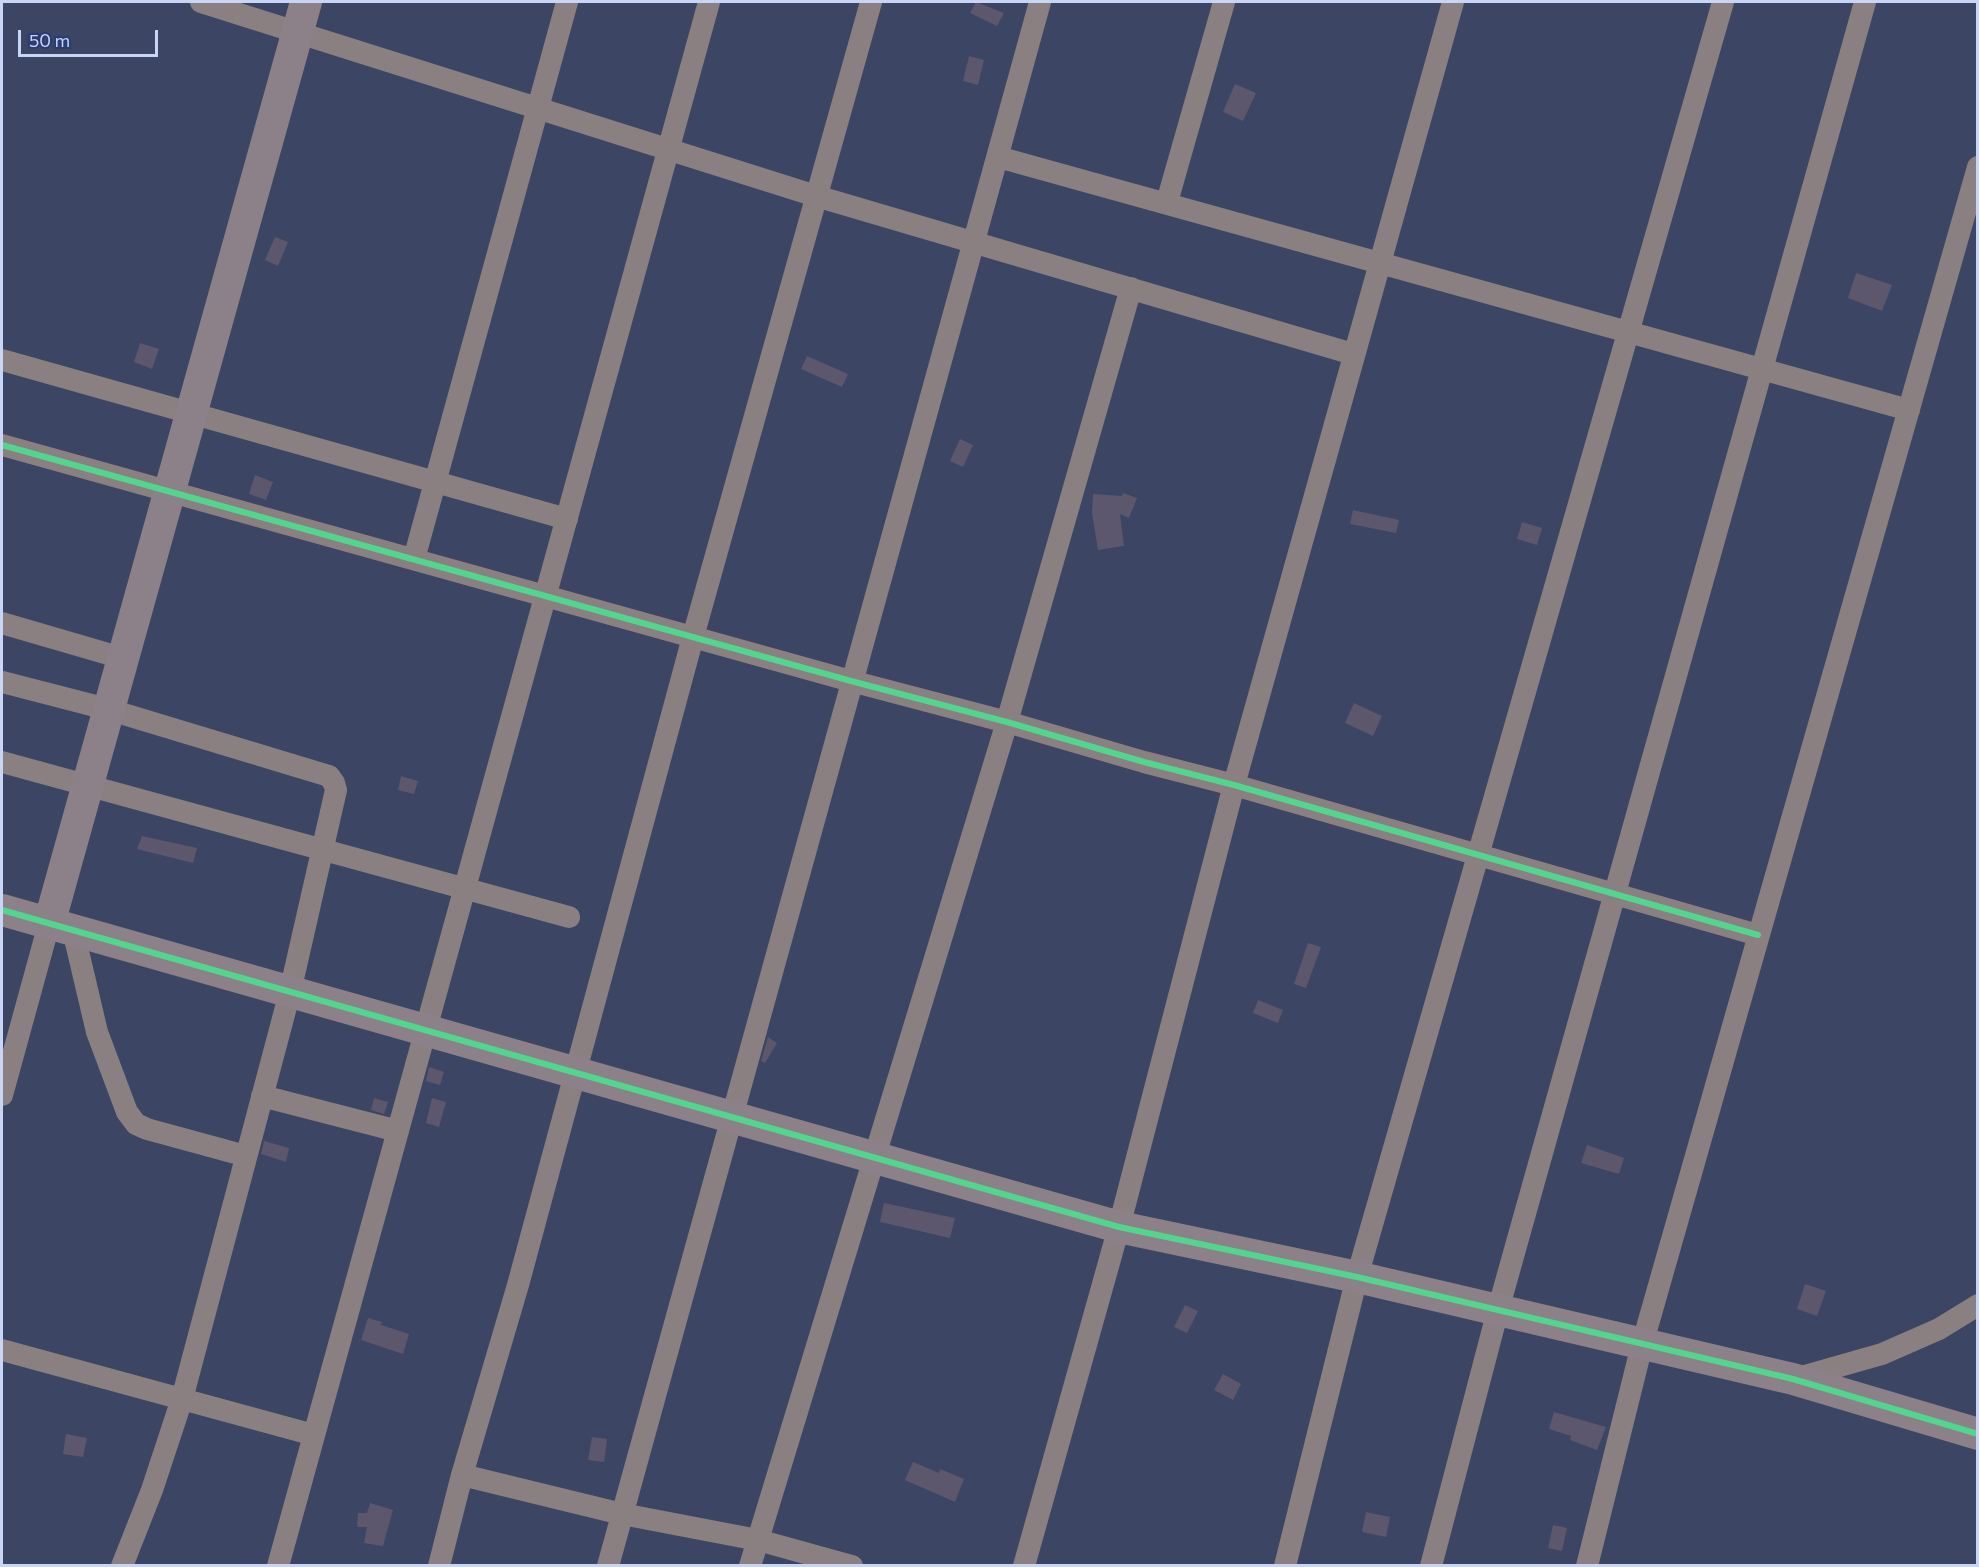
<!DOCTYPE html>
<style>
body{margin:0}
#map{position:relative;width:1979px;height:1567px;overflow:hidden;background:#3c4563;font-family:Commissioner,sans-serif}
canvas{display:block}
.frame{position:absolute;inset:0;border:3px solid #c8d5f7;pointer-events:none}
.scale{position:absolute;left:18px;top:30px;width:140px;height:27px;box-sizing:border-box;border:3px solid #c8d5f7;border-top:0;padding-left:8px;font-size:18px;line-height:21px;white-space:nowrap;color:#c8d5f7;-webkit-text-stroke:4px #2b3c74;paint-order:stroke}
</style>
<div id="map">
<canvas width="1979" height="1567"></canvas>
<div class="frame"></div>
<div class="scale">50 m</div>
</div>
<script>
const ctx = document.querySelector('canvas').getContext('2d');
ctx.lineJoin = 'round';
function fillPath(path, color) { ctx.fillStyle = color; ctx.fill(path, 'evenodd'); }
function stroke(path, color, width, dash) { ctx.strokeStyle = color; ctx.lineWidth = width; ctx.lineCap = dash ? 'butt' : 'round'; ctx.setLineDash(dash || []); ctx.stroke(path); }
fillPath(new Path2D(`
 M976,2l28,11 -7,13 -27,-13z
 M969,56l15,4 -6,25 -15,-4z
 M1235,84l21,9 -13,28 -20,-9z
 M275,237l13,5 -10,24 -13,-6z
 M1856,273l36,12 -10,26 -34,-13z
 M140,343l19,6 -7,20 -18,-7z
 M807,356l41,18 -6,13 -41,-18z
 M960,439l13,6 -10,22 -13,-6z
 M255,475l18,7 -7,18 -17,-6z
 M1123,493l14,5 -8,20 -9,-4 4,32 -26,4 -6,-37 1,-19 29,2z
 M1353,510l46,10 -3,13 -46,-9z
 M1522,522l20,6 -5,17 -20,-6z
 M1354,703l28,13 -9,20 -28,-13z
 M401,776l17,5 -4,13 -16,-4z
 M142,836l55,12 -4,15 -56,-14z
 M1308,943l13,4 -15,41 -12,-4z
 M1258,1000l25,10 -5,13 -25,-10z
 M768,1037l9,6 -12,20 -4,-2z
 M429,1067l15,5 -4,13 -14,-4z
 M374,1098l14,4 -4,12 -13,-4z
 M432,1098l14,4 -7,25 -13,-4z
 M264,1141l25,7 -3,14 -25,-8z
 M1587,1145l37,13 -5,16 -38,-11z
 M884,1203l71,15 -5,20 -70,-16z
 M1805,1284l21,7 -9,25 -20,-7z
 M1185,1305l13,6 -11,22 -13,-6z
 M368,1318l14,4 -1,3 28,9 -6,20 -42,-14z
 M1223,1374l18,10 -8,16 -19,-10z
 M1554,1412l52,15 -9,23 -27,-10 1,-4 -22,-7z
 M66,1434l21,4 -4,19 -20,-3z
 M592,1437l15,2 -3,23 -16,-2z
 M913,1462l26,11 1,-4 24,10 -9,23 -50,-22z
 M370,1503l23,7 -10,36 -19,-3 3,-16h-10l1,-14h9z
 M1366,1512l24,5 -4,20 -24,-5z
 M1553,1525l14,3 -5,23 -14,-3z`), '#5c576d');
stroke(new Path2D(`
 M201,2l615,194 537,158
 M998,157l911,253
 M1167,202l57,-200
 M2,360l565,159
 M2,445l849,236 156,41 137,40 90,23 524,150
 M414,559l153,-557
 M2,623l120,35
 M2,682l105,27 222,67 5,7 2,7 -46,202 -108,407 -30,91 -30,76
 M2,762l567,155
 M73,930l24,102 30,80 9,12 11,5 99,27
 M2,1095l47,-171
 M262,1096l136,35
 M2,1350l312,85
 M1794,1379l88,-25 57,-25 39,-24
 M462,1475l160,39 136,26 94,26
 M278,1566l431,-1564
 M439,1566l23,-91 56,-190 175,-648 178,-635
 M608,1566l432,-1564
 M750,1566l257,-844 124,-434
 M1024,1566l95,-339 115,-442 219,-783
 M1285,1566l72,-289 366,-1275
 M1431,1566l67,-256 367,-1308
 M1587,1566l55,-221 336,-1178`), '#8a7f81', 22);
stroke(new Path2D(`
 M2,910l1117,317 238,50 436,102 185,55
 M49,924l257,-922`), '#8c8188', 32);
stroke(new Path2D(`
 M2,445l849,236 156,41 137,40 90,23 524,150
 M2,910l1117,317 238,50 436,102 185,55`), '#53d58f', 6);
</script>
